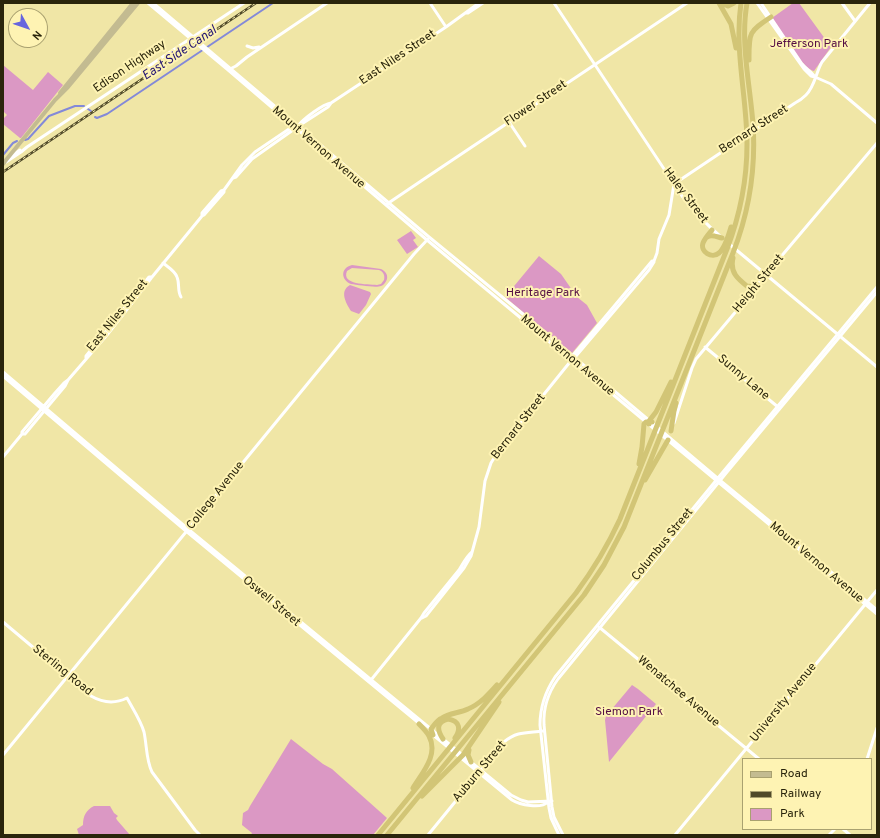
<!DOCTYPE html>
<style>
body{margin:0}
#map{position:relative;width:880px;height:838px;overflow:hidden;background:#f0e6a6;font-family:Overpass,sans-serif}
canvas{display:block}
.frame{position:absolute;inset:0;border:4px solid #2a250c;pointer-events:none}
.legend{position:absolute;left:742px;top:758px;width:130px;height:72px;box-sizing:border-box;background:#fef3b3;border:1px solid #a9a170;margin:0;padding:5px 7px;list-style:none;font-size:12px;color:#2a250c}
.legend li{display:flex;align-items:center;gap:8px;height:20px}
.legend b{width:20px;border:1px solid #a9a170}
.north{position:absolute;left:8px;top:8px;width:40px;height:40px;box-sizing:border-box;background:#fef3b3;border:1px solid #a9a170;border-radius:50%;rotate:130deg;font-size:11px;font-weight:700;line-height:16px;text-align:center;color:#2a250c}
.north::after{content:'';display:block;margin:auto;width:14px;height:18px;background:#6765de;clip-path:polygon(50% 0,100% 100%,50% 72%,0 100%)}
</style>
<div id="map">
<canvas width="880" height="838"></canvas>
<div class="frame"></div>
<ul class="legend">
<li><b style="height:5px;background:#c3bb91"></b>Road</li>
<li><b style="height:5px;background:#504a29"></b>Railway</li>
<li><b style="height:11px;background:#db98c4"></b>Park</li>
</ul>
<div class="north">N</div>
</div>
<script>
const ctx = document.querySelector('canvas').getContext('2d');
ctx.lineJoin = 'round';
function fillPath(path, color) { ctx.fillStyle = color; ctx.fill(path, 'evenodd'); }
function stroke(path, color, width, dash) { ctx.strokeStyle = color; ctx.lineWidth = width; ctx.lineCap = dash ? 'butt' : 'round'; ctx.setLineDash(dash || []); ctx.stroke(path); }
function label(font, color, halo, rows, align = 'center') {
  ctx.font = font + ' Overpass,sans-serif'; ctx.lineWidth = 4; ctx.setLineDash([]); ctx.textBaseline = 'middle'; ctx.strokeStyle = halo; ctx.fillStyle = color; for (const [text, x, y, turn = 0] of rows) {
    ctx.save(); ctx.translate(x, y); ctx.rotate((+turn || 0) * Math.PI / 180); ctx.textAlign = isNaN(turn) ? turn : align; if (halo) ctx.strokeText(text, 0, 0); ctx.fillText(text, 0, 0); ctx.restore();
  }
}
fillPath(new Path2D(`
 M793,3h6l32,44 -17,24c-5,-1 -9,-6 -13,-10l-29,-43z
 M3,65l30,25 15,-18 15,13 -42,53h-1l-17,-14v-5l4,-4 -4,-4z
 M411,231l5,7 -3,2 5,7 -11,7 -10,-14z
 M539,256l22,18 16,23 10,8 10,18 -25,30 -67,-56z
 M352,265l29,4c4,2 7,5 6,10 -1,3 -3,6 -6,7 -5,2 -23,-1 -30,-2 -10,-4 -11,-16 1,-19zM352,268l27,2c5,2 6,6 5,10l-3,4 -4,1c-10,-1 -36,0 -30,-14z
 M350,285l20,7 1,2 -5,11 -7,9 -8,-3c-5,-8 -12,-20 -1,-26z
 M632,685l6,4 18,15 -47,58 -4,-42 1,-4z
 M291,739l32,25 9,5 55,49 -14,17h-122l1,-2 -10,-8 1,-12 5,-3 2,-4z
 M94,806h16l4,7 4,3 -2,2 1,2 13,15h-51l-2,-6 6,-4c0,-9 3,-15 11,-19z`), '#db98c4');
stroke(new Path2D(`
 M88,109l3,2
 M95,117l2,1 10,-4 166,-111
 M25,140l3,-1 21,-23 26,-10h9
 M3,155l10,-12 4,-2`), '#8389d8', 2);
stroke(new Path2D(`
 M148,3l79,66 200,171 450,374
 M153,3l276,234 100,82 193,163 155,128
 M430,3l16,24
 M554,3l128,193c13,17 23,27 39,41
 M757,3l47,66 7,7 4,1 16,7 46,39
 M761,3l41,61c4,5 10,8 13,13
 M842,3l13,18
 M465,13h3l15,-10
 M247,46l6,2 6,-1
 M230,69l6,-3 11,-9 80,-54
 M509,122l16,24
 M298,126c5,-7 25,-22 33,-23
 M10,157l10,-7
 M6,162l15,-10 6,-5 217,-144
 M233,178l3,-1 16,-18 41,-29 2,-3
 M387,204l37,-25 263,-176
 M202,216l2,-1 20,-23v-2
 M728,243l149,124
 M163,263c5,4 12,8 14,14 3,7 0,14 4,20
 M757,285l120,-142
 M705,347l73,60
 M574,357v-3l78,-93h2
 M86,358v-2c22,-26 42,-53 63,-79h3
 M3,372l185,157 323,266 10,5 7,2 24,-1
 M3,376l183,155 234,193
 M674,423l18,-55 4,-9 58,-69
 M22,434h3l40,-48 3,-6
 M3,457l19,-23v-2l33,-39 9,-10 4,-3 39,-45 18,-23 27,-35 50,-61v-3l19,-22 3,-1 18,-25 13,-13 37,-25 8,-2 28,-18 3,-4 115,-76 33,-24
 M422,618l4,-2 38,-48 7,-12 8,-29 6,-46 6,-18 8,-13 75,-93 2,-1 73,-86 5,-8v-1l3,-8 2,-14 10,-24 5,-31 121,-81c4,-2 8,-5 11,-8 9,-9 10,-23 16,-33l48,-59
 M3,622l88,74c12,7 24,8 36,2 6,11 14,23 17,34 3,14 2,28 8,40l43,58 5,5
 M599,627l160,132
 M371,680l50,-62 3,-5 35,-43c4,-6 7,-13 13,-18
 M432,734l80,66c8,5 29,9 36,2
 M3,755l411,-501 14,-15
 M867,759l10,-31
 M843,829l7,6
 M428,835l76,-93c13,-11 23,-9 39,-11
 M559,835l-8,-17 -2,-10 -9,-83c0,-17 5,-33 15,-48l163,-199 159,-191
 M563,835l-9,-18 -2,-10 -8,-82c-1,-17 4,-32 14,-46l169,-207 150,-180
 M675,835l202,-245
 M829,835l6,-6`), '#fff', 3);
stroke(new Path2D(`
 M60,93l73,-90
 M3,164l3,-4 49,-60 13,-13 70,-84`), '#c3bb91', 4);
stroke(new Path2D(`
 M719,3l12,21 5,24
 M721,3l7,3 6,-3
 M749,60c0,-27 -1,-28 22,-43
 M712,230c-3,4 -7,8 -9,13 -3,9 9,16 16,10 6,-5 10,-19 12,-26
 M707,237c5,-3 10,0 15,1
 M733,258c-4,17 8,23 20,33
 M747,286l7,1 4,-2
 M649,424v-3l7,-9 15,-30
 M671,431l3,-20 2,-8
 M639,464l3,-17 2,-23 2,-2h6
 M645,480l23,-40
 M433,735l-2,-6c3,-4 6,-9 11,-11 7,-5 18,-5 26,-9 12,-5 21,-15 29,-24
 M443,739c-6,-9 -7,-17 5,-20 12,2 13,10 7,19
 M469,750l-1,5 3,7
 M413,788c9,-15 26,-33 16,-52 -2,-4 -6,-8 -10,-12
 M422,796l41,-41 36,-53
 M378,835l198,-242c17,-23 32,-48 44,-74l107,-270c13,-34 20,-69 20,-105 0,-47 -13,-94 -6,-141
 M387,835l197,-240 20,-30 20,-38 109,-274c16,-41 23,-85 20,-129 -3,-40 -13,-81 -6,-121`), '#d2c576', 5);
const rail = new Path2D(`
 M3,172l253,-169`);
stroke(rail, '#504a29', 2.5);
stroke(rail, '#fef3b3', 1, [3]);
label('12px', '#550e44', '#fef3b3', [
 ["Jefferson Park",809,45],
 ["Heritage Park",543,294],
 ["Siemon Park",629,713]
]);
label('12px', '#2a250c', '#fef3b3', [
 ["East Niles Street",398,58,-34],
 ["Edison Highway",130,67,-34],
 ["Flower Street",536,104,-34],
 ["Bernard Street",754,130,-33],
 ["Mount Vernon Avenue",318,148,41],
 ["Haley Street",685,196,53],
 ["Height Street",759,284,-50],
 ["East Niles Street",118,316,-51],
 ["Mount Vernon Avenue",567,356,40],
 ["Sunny Lane",743,378,40],
 ["Bernard Street",519,427,-52],
 ["College Avenue",216,496,-51],
 ["Columbus Street",663,545,-51],
 ["Mount Vernon Avenue",816,563,40],
 ["Oswell Street",271,602,40],
 ["Sterling Road",62,671,39],
 ["Wenatchee Avenue",678,692,40],
 ["University Avenue",784,703,-51],
 ["Auburn Street",480,772,-50]
]);
label('italic 13px', '#251673', '#fef3b3', [
 ["East Side Canal",180,54,-34]
]);
</script>
